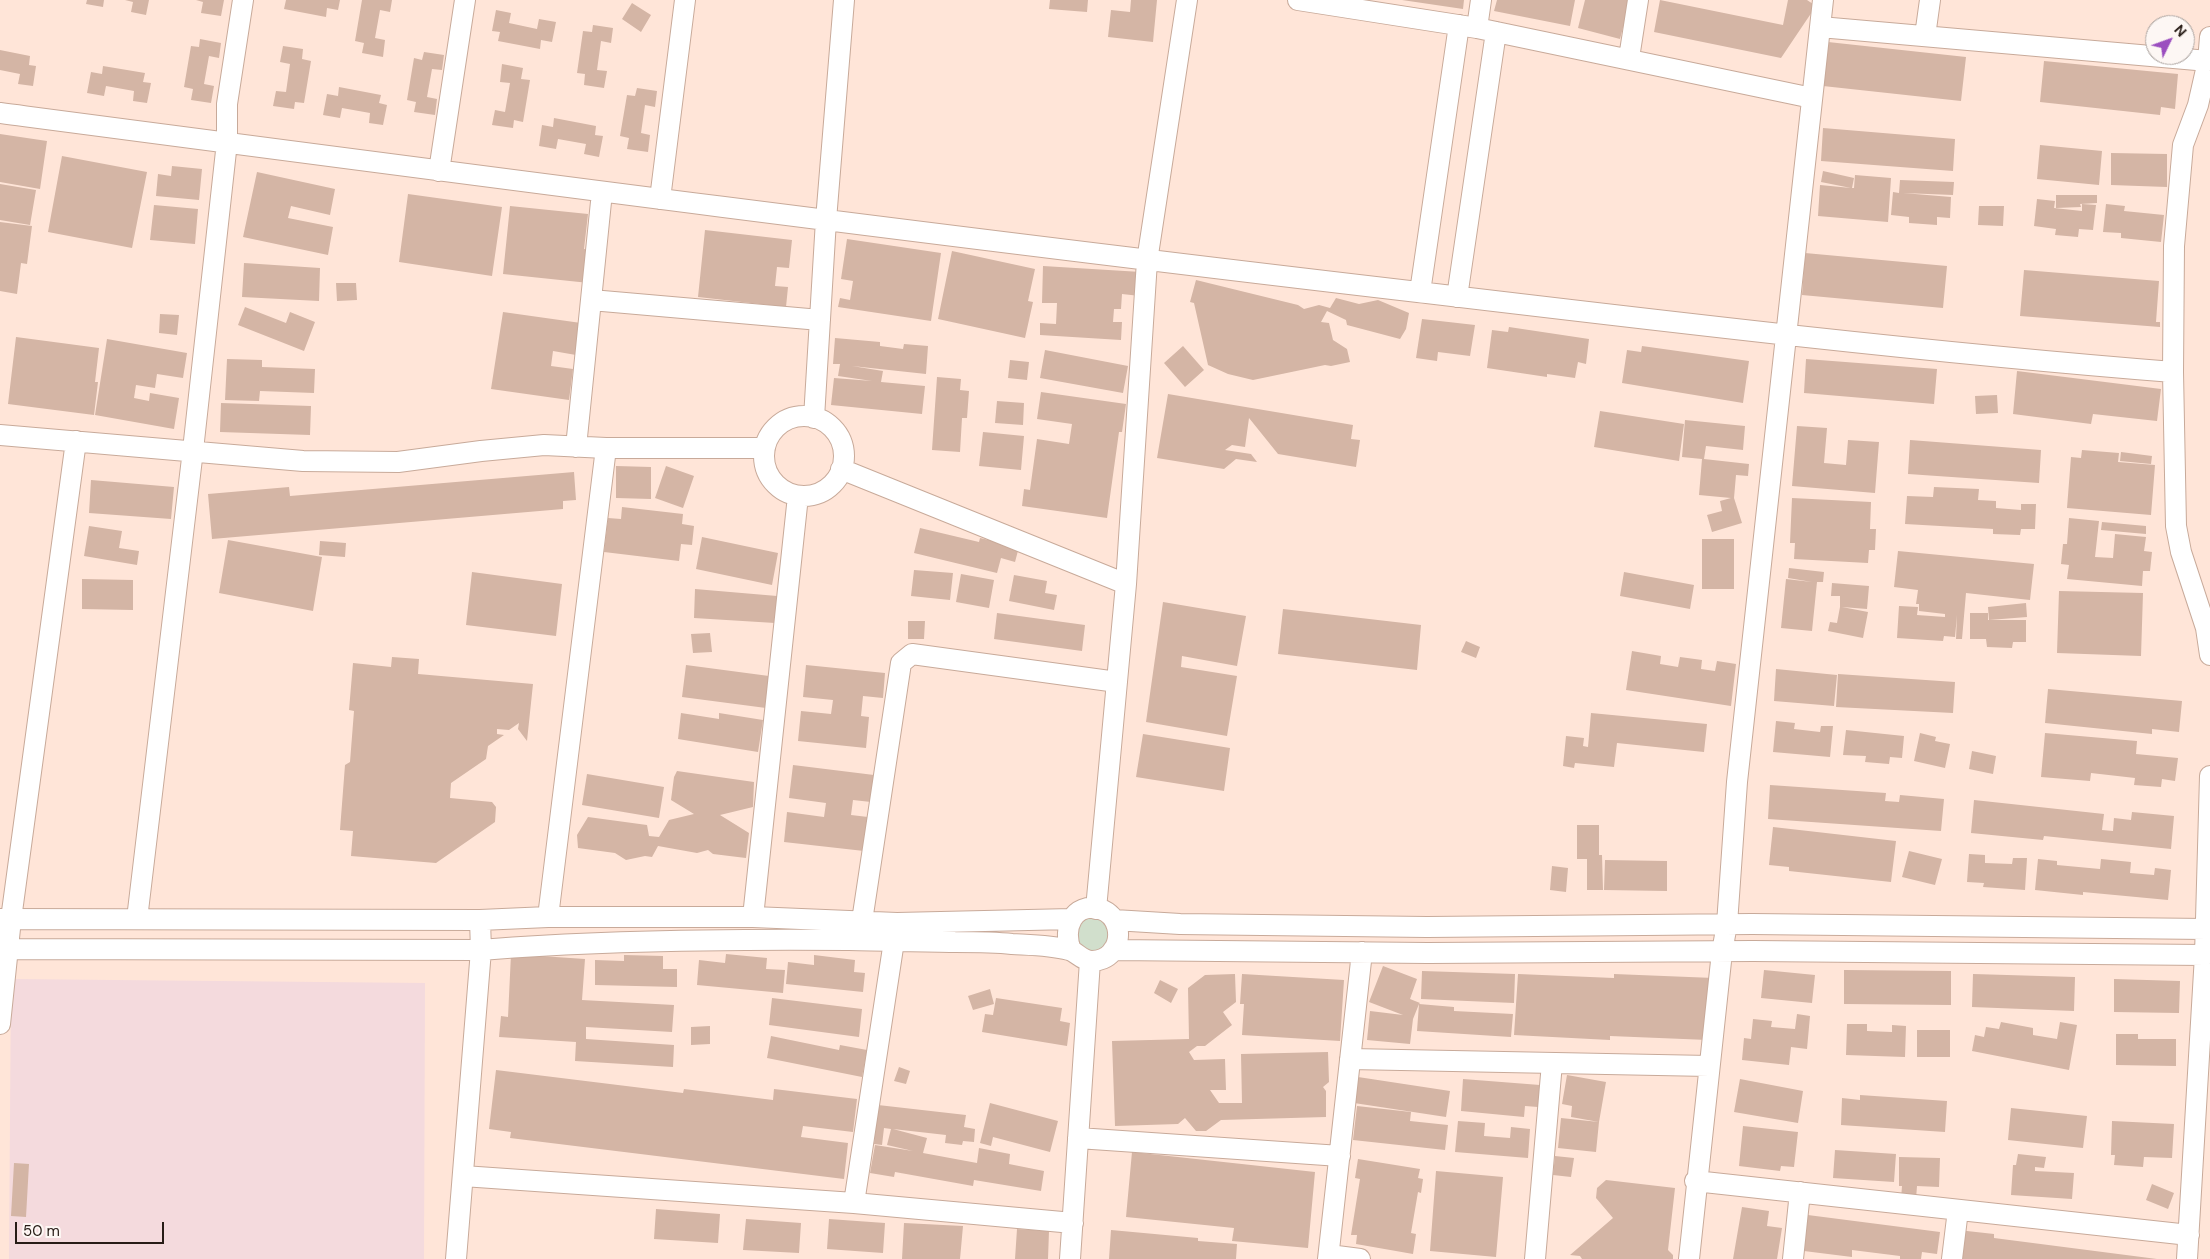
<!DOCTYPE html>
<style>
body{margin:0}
#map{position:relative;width:2210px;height:1259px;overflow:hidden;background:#ffe5d8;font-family:"DM Sans",sans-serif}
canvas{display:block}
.north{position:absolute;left:2145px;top:15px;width:50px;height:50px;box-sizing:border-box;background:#fdf7f4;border:1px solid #a79f9b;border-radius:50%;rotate:48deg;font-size:14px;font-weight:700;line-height:20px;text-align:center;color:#271c16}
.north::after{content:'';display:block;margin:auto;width:18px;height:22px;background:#9b4ebf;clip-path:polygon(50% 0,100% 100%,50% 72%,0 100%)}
.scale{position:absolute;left:15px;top:1222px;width:149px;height:22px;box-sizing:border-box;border:2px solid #271c16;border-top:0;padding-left:6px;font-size:15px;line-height:18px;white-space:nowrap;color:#271c16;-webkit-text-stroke:4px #fdf7f4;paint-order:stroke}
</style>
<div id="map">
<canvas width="2210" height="1259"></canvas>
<div class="north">N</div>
<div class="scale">50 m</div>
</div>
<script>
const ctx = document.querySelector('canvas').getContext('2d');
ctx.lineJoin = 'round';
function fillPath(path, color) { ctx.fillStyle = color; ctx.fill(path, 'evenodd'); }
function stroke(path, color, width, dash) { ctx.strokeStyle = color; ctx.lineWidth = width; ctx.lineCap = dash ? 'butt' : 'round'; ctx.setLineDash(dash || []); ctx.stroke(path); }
fillPath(new Path2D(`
 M11,979l414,4 -1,276h-415z`), '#f4dadd');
fillPath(new Path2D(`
 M1098,915l15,15 -14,25 -24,-8v-24z`), '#d1dfcc');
fillPath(new Path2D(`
 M87,0h17l-1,7 -17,-3z
 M125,0h24l-3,15 -15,-3 2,-10z
 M196,0h28l-3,16 -20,-3 2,-11z
 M286,0h54l-2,10 -11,-2 -1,9 -42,-8z
 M362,0h30l-2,12 -10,-2 -5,28 10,2 -2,17 -21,-4 2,-10 -9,-2z
 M1050,0h38l-1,12 -38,-3z
 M1131,0h26l-4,42 -45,-5 3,-27 19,2z
 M1402,0h62l-1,9z
 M1497,0h78l-5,26 -76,-15z
 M1585,0h45l-10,39 -42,-11z
 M1660,0l123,25 5,-25h19l9,6 -35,52 -127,-26z
 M632,3l19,12 -10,17 -19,-13z
 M496,10l15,3 -2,10 28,6 2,-10 17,3 -4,20 -11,-2 -1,9 -42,-8 2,-9 -8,-1z
 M593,25l20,3 -2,15 -10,-2 -4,29 10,1 -3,17 -20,-3 1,-11 -8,-1 6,-42 9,1z
 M200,39l21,4 -2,15 -10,-2 -5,28 10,2 -3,17 -20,-3 2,-11 -9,-2 7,-41 8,1z
 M1828,42l138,15 -5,44 -138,-15z
 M283,46l20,3 -1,10 9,2 -7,42 -9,-1 -1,7 -21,-3 3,-15 10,1 4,-28 -10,-2z
 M0,50l30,6 -1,9 7,1 -3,20 -15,-2 2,-10 -20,-4z
 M424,52l20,3 -2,15 -10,-1 -5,28 10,2 -2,16 -21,-3 2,-10 -9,-2 7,-42 8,2z
 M2044,61l134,13 -3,35 -14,-2 -1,8 -120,-13z
 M502,64l21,4 -2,11 9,1 -7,42 -9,-2 -1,8 -21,-3 3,-15 10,2 5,-29 -10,-1z
 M103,66l42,7 -2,9 8,1 -4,20 -14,-2 1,-10 -28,-5 -2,10 -17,-3 4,-21 11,2z
 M339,87l42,8 -2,8 8,2 -4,20 -14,-2 1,-10 -28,-5 -2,10 -17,-3 4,-21 11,2z
 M637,88l20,3 -2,16 -10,-2 -4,28 9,2 -2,17 -21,-3 2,-11 -9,-2 7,-41 8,1z
 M554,118l42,8 -1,9 8,1 -4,21 -15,-3 2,-10 -28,-5 -2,10 -17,-3 3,-21 11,2z
 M1823,128l132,11 -2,32 -132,-10z
 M0,134l47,7 -7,48 -40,-7z
 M2040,145l62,6 -3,34 -62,-6z
 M2111,153l56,1v33l-56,-2z
 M62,156l85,16 -15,76 -84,-16z
 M172,166l30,3 -3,31 -43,-4 2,-22 13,2z
 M1823,171l31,7 -2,10h2l1,-13 36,3 -3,44 -70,-6 2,-31 31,3 -30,-6z
 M257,172l78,17 -5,26 -39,-9 -3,12 45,9 -5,28 -85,-18z
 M1900,180l54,2 -1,13 -50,-2 48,4 -1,21 -13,-1v8l-28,-2v-6l-18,-2 2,-23 6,1z
 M0,184l36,6 -6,35 -30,-5z
 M408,194l94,13 -10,69 -93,-14z
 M2056,195h41v8l-17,1 1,3 -25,1z
 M2037,199l18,2 -1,7 28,3v-7l14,1 -3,25 -14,-1 -1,8 -23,-2 1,-6 -22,-3z
 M2106,204l19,2 -1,5 40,4 -3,27 -40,-4v-5l-18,-1z
 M154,205l44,4 -3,35 -45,-4z
 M510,206l78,8 -4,35 8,1 -3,33 -86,-9z
 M1979,206h25l-1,20 -25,-1z
 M0,222l32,4 -5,38 -6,-1 -4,31 -17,-3z
 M705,230l87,10 -3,28 -12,-1 -2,19 13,1 -2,20 -88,-10z
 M847,239l94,14 -10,68 -93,-14 2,-9 10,2 3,-19 -12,-2z
 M952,251l83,18 -7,32 5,1 -8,36 -87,-19z
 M1805,253l142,13 -4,42 -141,-13z
 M244,263l76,5 -1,33 -77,-4z
 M1043,266l98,6 -1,24 -18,-2 -1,15h-7l-1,13h9l-1,18 -81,-5v-12l16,1 1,-21h-15z
 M2024,270l135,11 -3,41h4v5l-140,-11z
 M1196,280l102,25 6,4 15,-4 11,3 6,-10 23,6 19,-4 31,13 -3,16 -6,10 -53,-14 -1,-5 -19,-9 -6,11 8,1 4,17 14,9 3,13 -19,4 -6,-1 -72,15 -25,-6 -20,-9 -14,-62 -4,-1z
 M336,283h20l1,17 -20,1z
 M245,307l41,16 4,-11 25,10 -11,29 -66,-26z
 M503,312l78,11 -5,32 -23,-4 -2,15 22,3 -4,31 -78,-11z
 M160,314l19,1 -2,20 -18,-2z
 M1422,319l53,6 -5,31 -32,-4 -1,9 -21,-3z
 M1509,327l80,12 -3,25 -8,-2 -3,16 -28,-4v3l-60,-9 5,-38 16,2z
 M16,337l83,11 -4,34h3l-4,33 -86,-11z
 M835,338l45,4v4l23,3 1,-5 24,2 -2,28 -74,-8 31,5 -2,11 44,4 -3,28 -91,-9 3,-27 38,3 -34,-5 2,-12h-7z
 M107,339l80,14 -4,25 -26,-4 -2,14 -19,-3 -2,13 15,3 1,-8 29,5 -5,31 -79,-14z
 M1183,346l21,24 -19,17 -21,-24z
 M1642,346l107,15 -6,42 -121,-20 5,-33 14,2z
 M1045,350l83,16 -5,27 -83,-15z
 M227,359l35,1v7l53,2 -1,24 -54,-2 -1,10 -34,-1z
 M1806,359l131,10 -3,35 -130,-11z
 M1010,360l19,2 -2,18 -19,-2z
 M2017,371l144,18 -4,32 -64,-7 -2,10 -78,-10z
 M937,377l24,2 -1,11 9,1 -2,27h-5l-2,34 -28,-2z
 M1041,392l85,12 -4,28h-3l-12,86 -85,-12 2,-17 6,1 7,-51 32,5 3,-20 -35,-5z
 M1168,394l185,31 -2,14 9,1 -4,27 -78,-13 -29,-36 -4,29 -13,-2 -7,5 26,4 6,8 -21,-3 -12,10 -67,-11z
 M1997,395l1,18 -22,1 -1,-18z
 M997,401l27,2 -1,22 -28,-2z
 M221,403l90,3 -1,29 -90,-3z
 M1600,411l84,13 -5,37 -85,-14z
 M1685,420l60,6 -2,24 -37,-4 -2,13 45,5 -1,12 -12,-1 -2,23 8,25 -30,9 -5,-17 15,-4 -2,-10 11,-3 -32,-3 3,-36 -20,-2z
 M1797,426l30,2 -3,35 22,2 2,-25 31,2 -4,51 -83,-7z
 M983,432l41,4 -3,34 -42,-4z
 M1910,440l131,10 -2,33 -131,-9z
 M2082,450l37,3 -1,9 37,3 -4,50 -84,-7 4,-51 10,1z
 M2121,452l31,4 -1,8 -31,-3z
 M616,466l35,1v32l-35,-1z
 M666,466l28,10 -11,32 -28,-10z
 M574,472l2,28 -13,1v8l-351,30 -4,-45 81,-7 1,9z
 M91,480l83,7 -3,32 -82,-6z
 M1934,487l45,2 -1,11 18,1v7l25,2v-6h15l-1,25h-14l-1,6 -27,-1v-5l-88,-5 2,-28 26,1z
 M1792,498l79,4 -1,27h6l-1,21h-6l-1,13 -74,-4 1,-16h-5z
 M622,507l61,7 -1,10 12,2 -2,19 -11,-1 -2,17 -75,-9 4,-34 13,1z
 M2069,518l30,3 -4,36 18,1 2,-24 31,3 -2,14 8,1 -2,19h-7l-1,15 -75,-7 2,-14 -8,-1 2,-20h4z
 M2102,522l44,4v8l-45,-4z
 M89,526l33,5 -3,17 20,3 -2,14 -53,-9z
 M920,528l59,14 1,-4 39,9 -4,15 -14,-4 -4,15 -83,-20z
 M702,537l76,16 -6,32 -76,-16z
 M1702,539h32v50h-32z
 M228,540l94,17 -9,54 -94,-18z
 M320,541l26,2 -1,14 -26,-2z
 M1898,551l136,13 -4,36 -64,-7 -4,46h-6l1,-24 -2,22 -11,-1 -1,5 -46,-3 2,-32 19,1 -1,8 28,2v-3l-26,-3v-7h-3l2,-14 -24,-3z
 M1789,568l35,4 -1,10h-6l-5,49 -31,-3 5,-49 26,3 -24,-4z
 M914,570l39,3 -3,27 -39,-4z
 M472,572l90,12 -6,52 -90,-11z
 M1624,572l70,13 -4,24 -70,-13z
 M961,574l33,6 -5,28 -33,-6z
 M1014,575l33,6 -2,12 12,2 -3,15 -45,-9z
 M82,579l51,1v30l-51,-1z
 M1832,583l37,3 -2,23 -25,-2 26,5 -5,26 -35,-7 2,-9 7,1 3,-16v-11h-9z
 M695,589l82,7 -2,27 -81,-5z
 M2059,591l84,2 -2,63 -84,-3z
 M1163,602l83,14 -9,50 -55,-10 -1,11 56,9 -10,60 -81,-14z
 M2026,603l1,14 -38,3 -1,-13z
 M1283,609l138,16 -4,45 -139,-16z
 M997,613l88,12 -3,26 -88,-12z
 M1970,613h18v7h38v22h-13l-1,6 -25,-1 -1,-8h-16z
 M908,621h17l-1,18h-16z
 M710,633l2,19 -19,1 -2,-19z
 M1466,641l14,6 -4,11 -15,-6z
 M1632,651l29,5 -1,8 18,3 2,-10 22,3 -1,9 14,2 2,-10 19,3 -5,42 -105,-16z
 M392,657l27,2 -1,15 115,10 -6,57 -9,-12 1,-6 -10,7 -12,-1v5l7,1 -16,11 -2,13 -35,24 -1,15 42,4 4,5 -1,15 -59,41 -85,-7 2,-25 -13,-1 5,-65 5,-3 4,-51 -5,-1 4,-47 38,4z
 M686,665l83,11 -3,32 -84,-11z
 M806,665l79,8 -2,25 -20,-2 -2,20 8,1 -3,31 -68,-7 3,-30 30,3 2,-14 -30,-3z
 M1776,669l61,6 -3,31 -60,-5z
 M1838,674l117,8 -2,31 -117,-6z
 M2048,689l134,12 -3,31 -27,-3v5l-107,-11z
 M681,713l38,6v-6l44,7 -5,32 -80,-13z
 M1591,713l116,11 -3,28 -87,-9 -3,24 -39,-4 -1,5 -11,-2 3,-30 18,2 -1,8 5,1z
 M1776,721l19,2 -1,6 26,3 1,-6h12l-3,31 -57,-5z
 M1846,730l58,6 -2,22 -12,-1 -1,7 -24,-2 1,-6 -23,-1z
 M1920,733l16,4 -1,4 15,3 -5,24 -31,-7z
 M2045,733l92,8 -1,13 42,4 -3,23 -13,-2 -1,8 -27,-2 1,-7 -44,-5 -1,8 -49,-4z
 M1143,734l87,14 -6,43 -88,-14z
 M1972,751l24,5 -3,18 -24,-5z
 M793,765l81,10 -3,27 -18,-2 -2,15 17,2 -4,34 -80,-9 3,-30 37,5 2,-14 -37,-5z
 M677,771l77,11 -1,25 -33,8 29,18 -3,25 -33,-4 -5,-4 -11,3 -39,-7 -6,11 -7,-1 -19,4 -11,-7 -37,-5 -1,-13 11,-18 59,8 2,11 10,1 10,-17 25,-6 -23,-14 3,-23z
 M587,774l77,13 -5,31 -77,-13z
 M1770,785l116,8 -1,8 14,1 1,-7 44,4 -3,32 -173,-12z
 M1974,800l130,14 -2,16 11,1 1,-13 17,2 1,-8 42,4 -3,33 -127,-13 -1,4 -72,-7z
 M1577,825h22v30h3l1,35h-16v-31h-10z
 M1773,827l123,14 -5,41 -102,-11v-4l-20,-2z
 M1909,851l33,8 -7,26 -33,-8z
 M1969,854l16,1v8l27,1 1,-6h14l-2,32 -42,-3 1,-4 -17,-1z
 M2038,859l19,2v4l43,4 1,-10 30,3 -1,11 24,2 1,-7 16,2 -3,30 -85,-8v3l-48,-5z
 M1605,860l62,1v30l-63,-1z
 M1552,866l16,2 -2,24 -16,-2z
 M511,954l74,5 -3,41 92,5 -2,27 -86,-5v12l88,6 -1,22 -98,-6 1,-19 -77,-5 2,-21 7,1z
 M726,954l41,4 -1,11 19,1 -2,23 -86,-8 2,-25 26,3z
 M624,955l39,1v13h14v18l-82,-2v-25l29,1z
 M814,955l41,5 -1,12 11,1 -2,19 -77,-8 2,-22 26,3z
 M1383,966l34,13 -7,20 10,4 -1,1 35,3v4l59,3 -2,23 -94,-6 2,-27 -6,15 -3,25 -43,-4 3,-29 33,4 -34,-13z
 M1764,970l51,5 -3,28 -51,-5z
 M1844,970l107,1v34l-107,-1z
 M1422,971l93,3 -1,29 -93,-4z
 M1235,974l1,28 -13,10 9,13 -27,21h-8l-8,6 5,8 31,-1 1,31h-16l9,13h23l-1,-49 87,-2 1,30 -6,5 3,4v26l-105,3 -15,11h-10l-11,-13 -7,6 -63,2 -3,-85 77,-2 -1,-51 17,-13z
 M1242,974l102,6 -4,61 -98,-6 2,-31h-4z
 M1518,974l96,4v-4l100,4 -6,62 -98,-4v4l-96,-5z
 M1973,974l102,3 -1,34 -102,-4z
 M2114,979l66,2 -1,32 -65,-1z
 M1160,980l18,9 -7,14 -17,-10z
 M990,989l4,15 -21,6 -5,-14z
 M772,998l90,11 -3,28 -90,-12z
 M996,998l66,10 -2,13 10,2 -3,23 -85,-14 3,-18 8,1z
 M1797,1014l13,2 -3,33 -16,-2 -2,18 -47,-5 2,-22 7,1 2,-20 19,2 -1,6 24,2z
 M2001,1022l32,6v7l24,4 3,-17 17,3 -8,45 -97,-19 3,-16 9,2 2,-10 13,2z
 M1847,1024h20v7l25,1v-7l14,1 -1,31 -59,-2z
 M710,1026v18l-19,1v-18z
 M1917,1030h33v27h-33z
 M2116,1034h22v5h38v27l-60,-1z
 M771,1036l68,14 1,-5 27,5 -5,27 -95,-19z
 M899,1067l11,4 -4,13 -12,-3z
 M496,1070l187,23 1,-4 89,11 1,-11 83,10 -4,33 -50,-6 -2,11 47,6 -4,36 -334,-41 1,-6 -22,-3z
 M1567,1075l39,7 -7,40 -28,-5 1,-11 -10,-2z
 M1358,1077l92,14 -4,26 -92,-14z
 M1463,1079l77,6 -2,22 -13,-1 -1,11 -63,-6z
 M1740,1079l63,12 -5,32 -64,-11z
 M1860,1095l87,6 -2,31 -104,-7 1,-27 18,2z
 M990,1103l68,18 -8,31 -57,-15 -2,9 -11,-3z
 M878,1105l88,10 -2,12 11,2 -1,13 -11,-1 -1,4 -17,-2 1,-8 -53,-6 34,9 -4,15 54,10 2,-15 31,6 -1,10 35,7 -3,20 -67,-11 -1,6 -78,-14 -1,5 -24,-4 5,-28 38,6 -26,-6 4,-16 -7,-1 -2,17 -8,-1z
 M1357,1106l54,6 -1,9 38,4 -3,25 -92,-10z
 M2011,1108l76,8 -4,32 -75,-8z
 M1561,1118l38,4 -3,30 -38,-4z
 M1458,1121l27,2 -1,13 26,2 1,-11 19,2 -2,29 -73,-6z
 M2112,1121l62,3 -2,34 -28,-1 -1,10 -29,-2 1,-10h-4z
 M1743,1126l55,6 -4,35 -13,-1 -1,5 -41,-5z
 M1835,1150l61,4 -2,28 -61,-4z
 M1132,1152l183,20 -7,76 -76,-7 2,-13 -108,-11z
 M2018,1154l28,3 -2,11 -9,-1v4l39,2 -2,26 -61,-4 2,-30h3z
 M1555,1156l19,2 -3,19 -18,-2z
 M1899,1157l41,1 -1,29 -22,-1 -1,13h-15l1,-13h-3z
 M1358,1159l62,10 -2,9 5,1 -2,14 -3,-1 -7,41 5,1 -3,20 -57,-10 1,-9h-6l9,-56 -5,-1z
 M14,1163l15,1 -3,53 -15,-1z
 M1436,1171l67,6 -7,80 -66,-6z
 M1606,1180l69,8 -7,62 5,5v4h-91l-2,-3 -10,-1 43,-37 -17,-20 1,-10z
 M2152,1184l22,9 -6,16 -22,-9z
 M1742,1207l27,4 -2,15 15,2 -5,31h-44z
 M656,1209l64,5 -2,29 -64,-4z
 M1800,1214l140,18 -3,22 -15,-2 -1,7h-21v-3l-48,-6v7l-56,-7z
 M746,1219l55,4 -2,30 -56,-3z
 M829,1219l56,4 -2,30 -56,-4z
 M904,1223l59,3 -3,33h-58z
 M1017,1229l32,2 -1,28h-33z
 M1111,1230l87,8v3l39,3 -1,15h-127z
 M1958,1230l36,4v4l163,21h-202z`), '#d4b5a5');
const street = new Path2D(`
 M1298,0l179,28 335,70
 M1820,27l388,34
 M1477,28l4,-28
 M1925,36l5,-36
 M2210,37l-2,24 -10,44 -15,40 -9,101 -1,126 3,154 5,26 25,76 4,27
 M1629,58l9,-58
 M0,113c473,62 945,124 1418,179 252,30 503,60 755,80
 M439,171l26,-171
 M660,199l25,-199
 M1420,292l39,-267
 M1457,297l39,-265
 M591,300l229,20
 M764 456a40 40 0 1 1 80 0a40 40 0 1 1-80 0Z
 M814,418l12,-198 18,-220
 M0,435l303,26 95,1 83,-11 63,-6 62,3h159
 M576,447l26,-255
 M841,469l285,115
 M1096,909l30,-325 21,-323 40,-261
 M548,917l58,-469
 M753,917l45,-421
 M0,919l480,1 68,-3h205l144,6 175,-4
 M137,919l56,-469 34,-308v-38l16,-104
 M1114,920l66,4 247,3 325,-3 454,5
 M862,921l39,-258 11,-9 205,28
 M0,949l481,1c122,-10 246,-11 368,-10 36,1 71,1 106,2 19,0 39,0 57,2 19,1 39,1 57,6 8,2 13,11 23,11 7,0 15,-3 20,-9 11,-14 7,-37 -12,-43 -27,-7 -38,20 -29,41
 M1113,950l315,3 325,-2 452,4
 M0,1024l11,-105 65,-478
 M1350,1059l359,7
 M1078,1138l262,18
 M463,1176l391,27 219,20
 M1695,1181l494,54
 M854,1203l40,-262
 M1329,1255l31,4
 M456,1259l25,-309 -1,-30
 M1070,1259l20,-298
 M1328,1259l34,-307
 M1535,1259l17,-196
 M1689,1259l33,-307 5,-28 10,-142 86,-782
 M1793,1259l7,-67
 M1952,1259l6,-49
 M2187,1259l18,-304 5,-179`);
stroke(street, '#c8aa9a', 22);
stroke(street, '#fff', 20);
</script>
